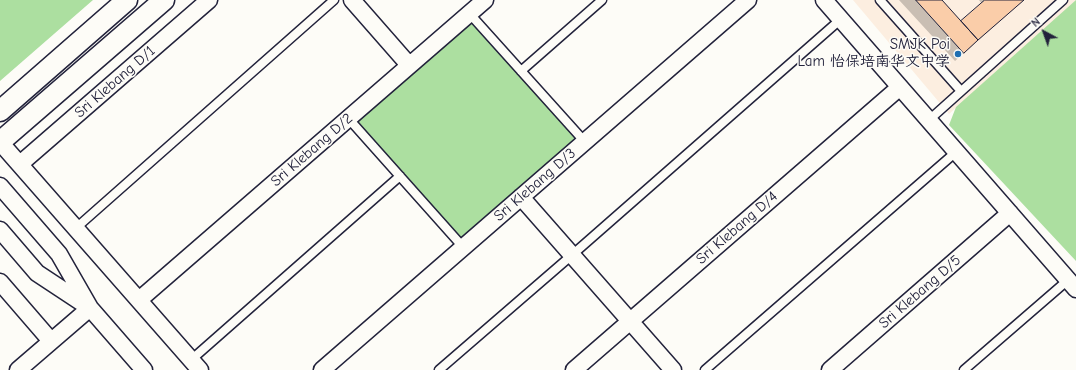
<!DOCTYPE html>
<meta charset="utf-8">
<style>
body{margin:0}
#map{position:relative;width:1076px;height:370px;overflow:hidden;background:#fdfcf7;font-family:"Comic Neue",sans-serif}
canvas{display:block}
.north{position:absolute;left:1024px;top:12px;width:40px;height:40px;-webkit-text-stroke:3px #fdfcf7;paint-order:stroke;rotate:319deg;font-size:11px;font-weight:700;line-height:16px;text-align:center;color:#22223b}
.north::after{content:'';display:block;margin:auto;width:14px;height:18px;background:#22223b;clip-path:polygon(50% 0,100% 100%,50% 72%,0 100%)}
</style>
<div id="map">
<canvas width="1076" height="370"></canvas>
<div class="north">N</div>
</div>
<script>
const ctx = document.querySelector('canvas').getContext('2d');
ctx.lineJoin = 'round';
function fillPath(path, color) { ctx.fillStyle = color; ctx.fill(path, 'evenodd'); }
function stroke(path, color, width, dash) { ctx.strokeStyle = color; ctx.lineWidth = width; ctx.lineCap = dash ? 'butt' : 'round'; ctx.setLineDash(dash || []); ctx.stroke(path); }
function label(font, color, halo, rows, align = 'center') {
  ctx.font = font + ' "Comic Neue","LXGW WenKai TC",sans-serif'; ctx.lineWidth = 3; ctx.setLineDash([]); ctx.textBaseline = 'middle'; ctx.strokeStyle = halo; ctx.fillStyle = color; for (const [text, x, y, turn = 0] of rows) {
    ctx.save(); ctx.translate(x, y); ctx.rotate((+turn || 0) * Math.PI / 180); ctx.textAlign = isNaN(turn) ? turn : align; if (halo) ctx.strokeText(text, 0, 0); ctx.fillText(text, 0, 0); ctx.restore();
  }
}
fillPath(new Path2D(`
 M853,0h223v1l-127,113z`), '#fceee0');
fillPath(new Path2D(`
 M0,0h93l-93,81z
 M1076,0v261l-127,-136 7,-18z
 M469,13l116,129 -122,105 -115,-129z`), '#acdfa0');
fillPath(new Path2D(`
 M899,0h42l20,22 21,-18 -3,-4h45l-69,61z`), '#0003');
const building = new Path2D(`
 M916,0h26l36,40 -14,13z
 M985,0h39l-46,40 -17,-19z`);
fillPath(building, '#facda9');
stroke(building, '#22223b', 1);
const service = new Path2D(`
 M880,0l81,91
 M469,13l116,129
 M521,71l81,-71
 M348,118l115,129
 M929,120l134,-120
 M76,228l258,-228
 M191,360l209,-184
 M439,370l133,-115 269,-236
 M705,370l251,-218
 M964,370l104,-90`);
const minor = new Path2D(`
 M352,0l57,65
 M824,0l252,289
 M0,142l200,228
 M20,164l189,-164
 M0,186l59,68 31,54 54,62
 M521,197l152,173
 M0,230l37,43 50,33
 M0,282l51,59
 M139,300l346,-300
 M18,370l72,-62
 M322,370l426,-370
 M574,370l326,-283
 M830,370l180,-157`);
const tertiary = new Path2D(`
 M0,111l127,-111
 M0,142l164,-142`);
stroke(service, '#22223b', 11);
stroke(minor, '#22223b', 19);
stroke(tertiary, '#22223b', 23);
stroke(service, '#fdfcf7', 8);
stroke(minor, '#fdfcf7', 16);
stroke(tertiary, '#fdfcf7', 20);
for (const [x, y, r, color] of [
 [958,54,4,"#1f6fb2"]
]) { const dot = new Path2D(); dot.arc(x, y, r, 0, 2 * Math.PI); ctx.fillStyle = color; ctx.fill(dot); stroke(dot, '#fdfcf7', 1.5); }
label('15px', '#22223b', '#fdfcf7', [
 ["SMJK Poi",950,45],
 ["Lam 怡保培南华文中学",950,62]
], 'right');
label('15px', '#22223b', '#fdfcf7', [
 ["Sri Klebang D/1",115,82,-41],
 ["Sri Klebang D/2",312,150,-41],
 ["Sri Klebang D/3",535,185,-41],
 ["Sri Klebang D/4",737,228,-41],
 ["Sri Klebang D/5",920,292,-41]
]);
</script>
